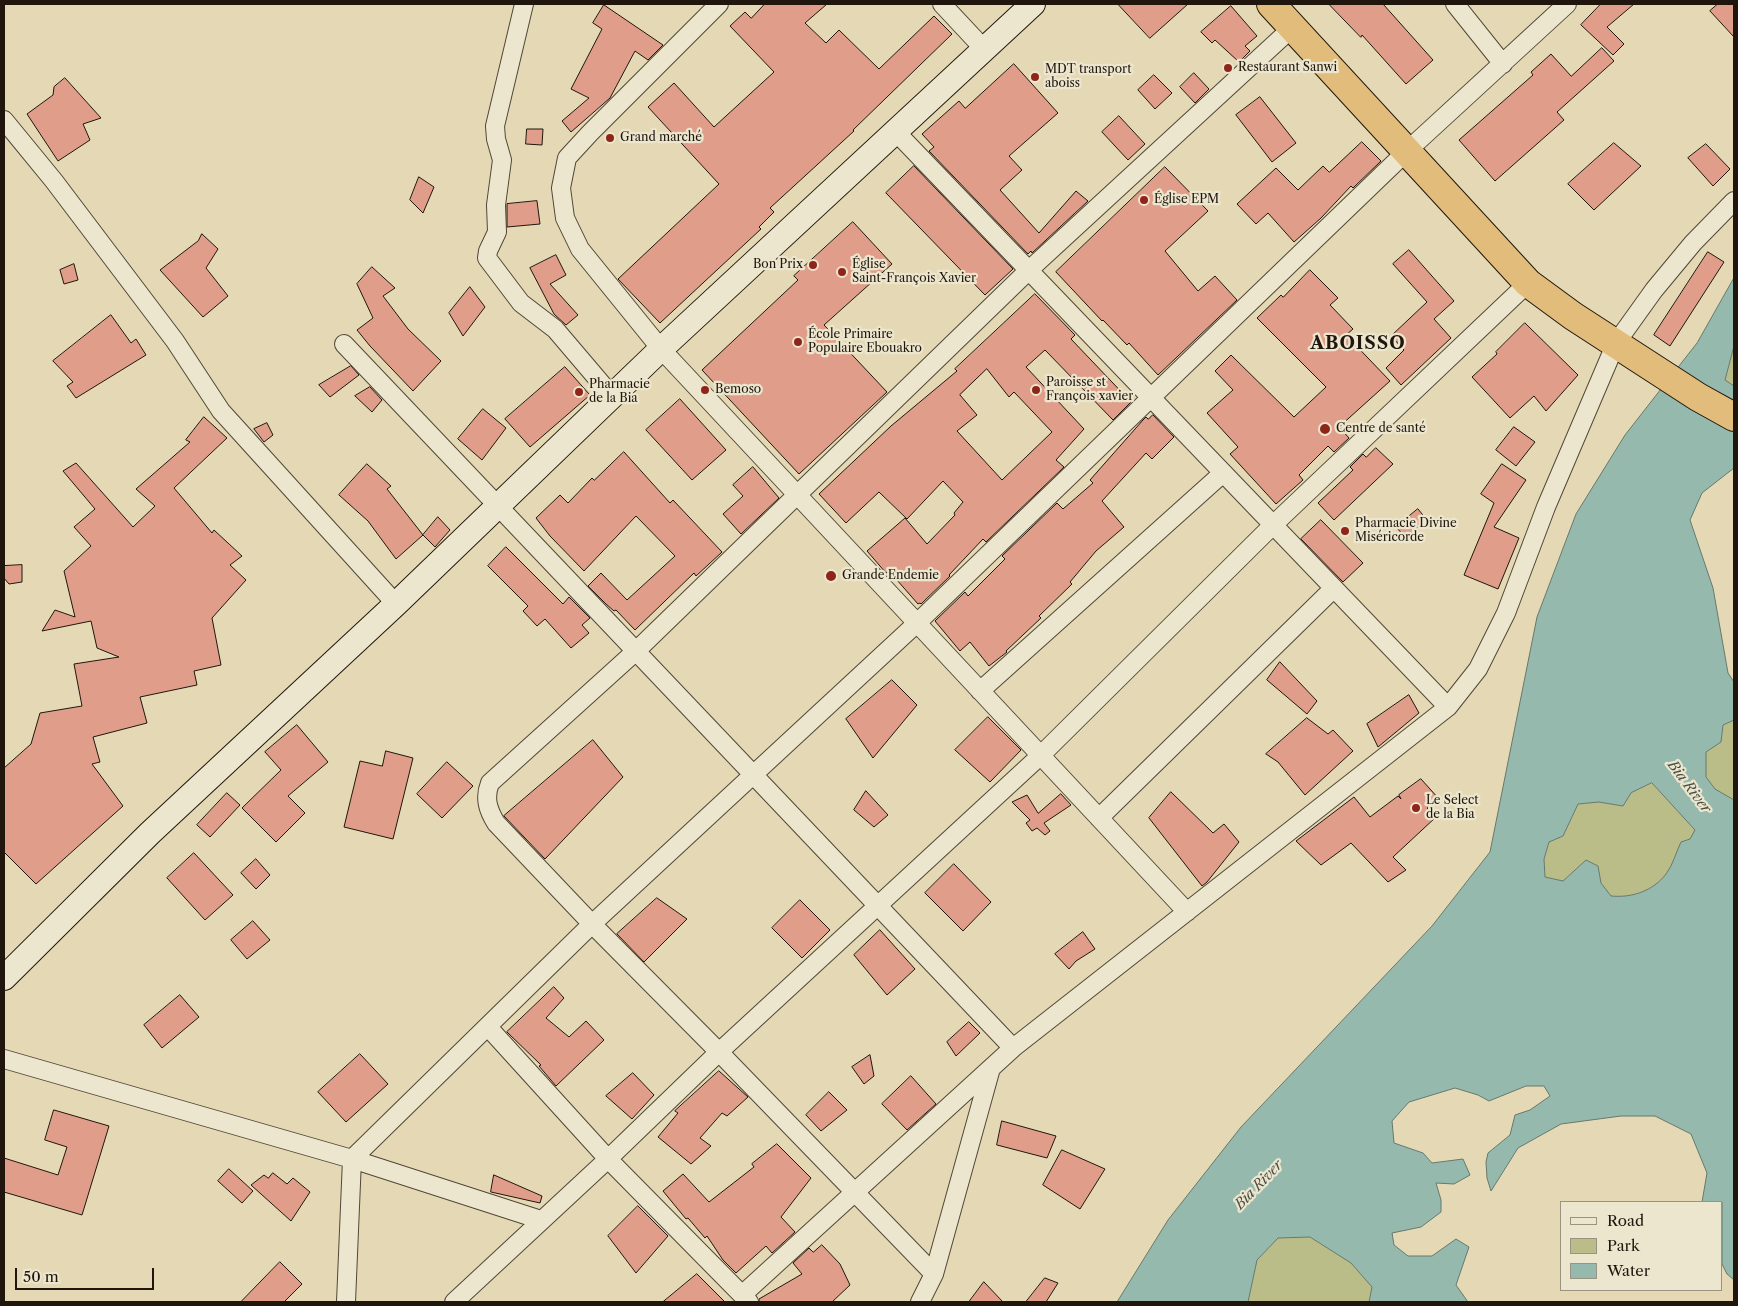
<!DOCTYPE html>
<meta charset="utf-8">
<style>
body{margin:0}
#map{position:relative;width:1738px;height:1306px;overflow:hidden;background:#e4d9b4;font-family:"Libre Caslon Text",serif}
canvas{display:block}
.frame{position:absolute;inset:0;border:5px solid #20160d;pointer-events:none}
.legend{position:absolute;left:1560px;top:1201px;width:162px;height:90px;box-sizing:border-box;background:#ede6ce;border:1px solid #9b9381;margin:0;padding:6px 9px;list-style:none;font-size:15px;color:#20160d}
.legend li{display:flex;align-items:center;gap:10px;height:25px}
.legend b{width:25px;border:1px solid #9b9381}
.scale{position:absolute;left:15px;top:1268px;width:139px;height:22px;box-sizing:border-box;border:2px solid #20160d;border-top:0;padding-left:6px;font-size:15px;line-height:18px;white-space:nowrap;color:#20160d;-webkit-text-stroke:4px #ede6ce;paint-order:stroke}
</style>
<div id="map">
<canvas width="1738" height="1306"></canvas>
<div class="frame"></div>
<ul class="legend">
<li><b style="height:6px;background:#ede6ce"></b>Road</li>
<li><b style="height:14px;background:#bbbd88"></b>Park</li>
<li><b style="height:14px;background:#95baad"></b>Water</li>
</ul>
<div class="scale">50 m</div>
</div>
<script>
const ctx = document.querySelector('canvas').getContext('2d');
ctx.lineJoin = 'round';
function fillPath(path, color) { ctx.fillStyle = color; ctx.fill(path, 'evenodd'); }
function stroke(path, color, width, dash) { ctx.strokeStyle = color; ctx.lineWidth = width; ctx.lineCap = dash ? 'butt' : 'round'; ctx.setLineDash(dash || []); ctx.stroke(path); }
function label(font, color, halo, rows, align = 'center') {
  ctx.font = font + ' "Libre Caslon Text",serif'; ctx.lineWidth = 4.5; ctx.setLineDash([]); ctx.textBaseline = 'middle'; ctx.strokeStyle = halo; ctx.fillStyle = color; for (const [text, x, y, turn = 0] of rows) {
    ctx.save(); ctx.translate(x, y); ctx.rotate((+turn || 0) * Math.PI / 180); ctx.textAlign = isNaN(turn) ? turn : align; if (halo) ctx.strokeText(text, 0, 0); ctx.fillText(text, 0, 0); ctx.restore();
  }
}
fillPath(new Path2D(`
 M1734,346v40l-9,-6z
 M1734,720v80l-19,-11 -9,-12v-25l15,-10 2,-17z
 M1652,783l43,47 -5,9 -9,3c-5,10 -8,23 -15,32 -13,17 -34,24 -55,22l-10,-13 -3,-17 -12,-6 -23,21 -18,-4 -1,-18 5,-17 14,-6 15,-32 21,-2 24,4 8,-13z
 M1310,1237l41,26 21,24 -3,15h-121l9,-42 21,-22z`), '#bbbd88');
const water = new Path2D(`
 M1734,278v68l-9,34 9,6v82l-32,25 -12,27 23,68 15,85 6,9v38l-11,5 -2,17 -15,10v25l9,12 19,11v480l-7,-6 -5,-10v-62h-20l5,-29 -16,-39 -36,-18h-34l-60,8 -43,24 -27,43 -4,-13 -1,-16 2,-9 22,-18 5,-20 15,-5 20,-14 -6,-10h-18l-37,15 -11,-6 -23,-7 -46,14 -17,19 2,22 29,10 9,10 31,-4 7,16 -16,9 -18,-1 5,17v12l-20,15 -29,6 2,12 14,11h24l24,-17 13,8 -13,38 12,17h-99l3,-15 -21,-24 -41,-26 -32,1 -21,22 -9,42h-131l51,-82 73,-93 191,-201 58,-74 47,-235 39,-103 49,-79 72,-92zM1652,783l43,47 -5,9 -9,3c-5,10 -8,23 -15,32 -13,17 -34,24 -55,22l-10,-13 -3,-17 -12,-6 -23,21 -18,-4 -1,-18 5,-17 14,-6 15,-32 21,-2 24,4 8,-13z`);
fillPath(water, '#95baad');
stroke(water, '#66786d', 1);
const building = new Path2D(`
 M765,4h62l-22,19 21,20 13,-13 40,39 55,-53 18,18 -99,96 1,1 -84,77 4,4 -15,15 2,2 -101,94 -42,-44 101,-95 -71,-77 26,-24 40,44 60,-55 -44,-46 15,-14 6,6z
 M1118,4h70l-38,34z
 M1329,4h54l50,56 -27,24 -44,-49 -1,2z
 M1601,4h33l-27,23 17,17 -11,11 -32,-30z
 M1718,4h16v33l-24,-26z
 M604,5l59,40 -15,15 -13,-9 -25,47 -39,34 -9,-11 27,-23 -18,-9 31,-60 -9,-6z
 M1231,6l26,30 -12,10 5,5 -11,11 -24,-22 -3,3 -11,-11z
 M1602,48l12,13 -57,51 7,8 -69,61 -36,-41 74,-65 -2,-3 20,-18 20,22z
 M1014,64l44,49 -49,43 13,14 -22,20 39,43 37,-42 12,10 -56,52 -1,-2 -3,3 -99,-103 5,-4 -12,-13 37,-33 6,7z
 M1194,73l15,16 -14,14 -15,-16z
 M1154,75l18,18 -17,16 -17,-19z
 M65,78l36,40 -18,6 7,16 -32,21 -31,-47 26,-19 1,-8z
 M1260,97l36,46 -24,19 -36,-47z
 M1119,116l26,28 -17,16 -26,-28z
 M527,129h16l-1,16 -16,-1z
 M1362,142l19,19 -28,27 -2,-2 -30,32 -27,24 -26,-29 -12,11 -19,-20 39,-36 22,22 25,-24 6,6z
 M1614,143l27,23 -47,44 -26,-26z
 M1706,144l24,25 -17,17 -25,-28z
 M914,166l99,103 -28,26 -99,-102z
 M1165,167l43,44 -43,40 33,40 17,-15 22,24 -79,75 -29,-32 -2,2 -24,-25 -1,1 -46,-49z
 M419,177l15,10 -11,26 -13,-13z
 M537,201l3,23 -33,3v-23z
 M853,222l39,42 -68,61 63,67 -88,82 -97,-104 96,-90 -4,-4z
 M202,234l16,15 -12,19 22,28 -25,21 -43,-47 38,-29z
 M1409,250l45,51 -20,18 17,19 -50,47 -15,-17 18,-18 -13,-14 36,-34 -34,-38z
 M1708,252l16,10 -54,84 -16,-11z
 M556,255l10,20 -16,9 28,31 -12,10 -12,-11 -24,-46z
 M74,264l4,16 -14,4 -4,-14z
 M372,267l23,21 -12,8 25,33 33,32 -28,30 -43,-45 -13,-16 16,-12 -16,-34z
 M1310,270l28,28 -8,7 23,24 -7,6 44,46 -51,46 10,11 -15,14 -6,-6 -29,29 4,5 -27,24 -46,-50 8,-7 -31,-34 26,-23 -18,-19 16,-16 63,62 32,-30 -69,-69 24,-23 2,2z
 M470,287l15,20 -22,29 -14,-23z
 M1035,294l40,41 -4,4 60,63 -18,18 -68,-70 -19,17 58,62 -28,31 8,7 -78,75 -3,-3 -34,36 1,1 -29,28 -1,-1 -2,1 -29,-33 -3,2 -19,-22 38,-33 22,26 28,-29 -1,-2 9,-11 -20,-21 -36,38 -28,-27 -33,31 -27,-29 72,-68 66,-55 -2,-2zM987,369l22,28 5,-5 38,40 -50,48 -45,-49 20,-16 -17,-20z
 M111,315l20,28 5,-4 10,16 -70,43 -9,-12 6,-4 -20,-21z
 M1525,323l53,52 -32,36 -12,-15 -24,22 -38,-41 25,-23 -1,-2z
 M351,366l8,9 -29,22 -11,-12z
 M565,367l25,28 -60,52 -25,-28z
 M370,387l12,13 -10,12 -17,-16z
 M680,399l46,51 -34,30 -46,-50z
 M483,409l23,19 -24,32 -24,-21z
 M1153,415l21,22 -22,22 -6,-6 -44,48 22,26 -28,24 -26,31 2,2 -33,32 2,2 -35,33 1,1 -18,14 -19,-24 -10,9 -25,-30 30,-29 3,4 37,-37 -3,-3 55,-53 6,6 30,-26 -3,-3 53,-60 3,-3 2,2z
 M204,417l23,21 -53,50 38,45 2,-3 28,26 -12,9 16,15 -34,38 9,47 -27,6 3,14 -57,12 7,26 -54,14 7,25 -8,2 31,42 -87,78 -32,-32v-84l27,-24 9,-31 42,-7 -8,-42 45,-7 -22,-9 -6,-27 -49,10 13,-21 20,7 -11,-46 27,-25 -17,-19 21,-18 -32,-38 13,-8 57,64 22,-21 -19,-17 54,-47 -4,-2z
 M267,423l6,12 -9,7 -10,-13z
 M1514,427l21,15 -19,24 -20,-16z
 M1376,448l17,16 -59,56 -16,-17 35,-33 -3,-3 13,-13 3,3z
 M624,452l46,51 3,-3 49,52 -26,24 -2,-3 -59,57 -19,-20 -2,1 -8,-7 -18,-18 13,-13 26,27 48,-44 -39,-40 -52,55 -34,-35 -14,-18 24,-23 8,8 24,-25 2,2z
 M367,464l24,22 -4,3 36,46 -27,24 -28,-38 -29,-26z
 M1502,464l24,16 -32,47 25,11 -21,51 -34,-14 30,-72 -13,-9z
 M753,467l26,31 -38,36 -18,-20 20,-18 -10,-11z
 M1418,509l9,11 -21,18 -10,-11z
 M438,517l12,13 -15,17 -12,-12z
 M1321,520l42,43 -20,19 -42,-43z
 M506,547l57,57 6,-7 21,21 -8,7 7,8 -18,15 -26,-29 -8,7 -14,-15 5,-5 -40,-40z
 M22,565v17l-13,2 -5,-6v-12z
 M1280,662l37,39 -10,13 -40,-34z
 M892,680l25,25 -44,53 -27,-39z
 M1409,695l10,18 -41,34 -11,-23z
 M988,717l33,33 -31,32 -35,-32z
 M1307,718l21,16 5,-4 20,21 -48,44 -27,-33 -12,-8z
 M297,725l31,37 -40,34 17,17 -29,29 -34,-34 39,-38 -16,-18z
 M593,740l30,37 -78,82 -41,-43z
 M386,751l27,7 -20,81 -49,-12 16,-66 22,5z
 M447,762l26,24 -31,32 -25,-24z
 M1421,779l18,20 -12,9 9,9 -43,40 13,13 -18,12 -37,-39 -30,22 -25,-24 58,-44 16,20 28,-21 3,3 -2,-4z
 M866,791l22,24 -14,12 -20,-17z
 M1171,792l42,41 11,-9 15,18 -32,40 -5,4 -53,-68z
 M227,793l13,12 -30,32 -13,-12z
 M1061,794l10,11 -27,18 6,8 -5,4 -8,-7 -5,3 -6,-8 4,-3 -18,-18 15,-7 11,18z
 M194,853l39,42 -28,25 -38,-42z
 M256,859l14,16 -14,14 -15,-16z
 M954,864l37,38 -28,29 -38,-38z
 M657,898l30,21 -43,43 -27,-28z
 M800,900l30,30 -28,28 -30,-30z
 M253,921l17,19 -23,19 -16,-19z
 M880,930l35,39 -28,26 -33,-40z
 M1083,932l12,17 -19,12 -7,8 -14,-15z
 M554,987l10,11 -18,20 23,19 17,-16 18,19 -48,46 -17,-20 2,-1 -34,-33z
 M180,995l19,22 -37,31 -18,-23z
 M969,1022l11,11 -24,23 -9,-14z
 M360,1054l28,30 -42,38 -28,-30z
 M870,1055l4,21 -10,8 -12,-17z
 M719,1071l29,26 -21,19 -5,-3 -22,25 11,8 -20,18 -33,-27 20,-24 -3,-2z
 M633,1073l21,22 -22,24 -26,-23z
 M911,1076l25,28 -29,26 -25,-26z
 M829,1092l18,18 -26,21 -15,-16z
 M54,1110l55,16 -27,89 -78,-23v-34l54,17 9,-28 -22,-7z
 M1002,1121l54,15 -9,22 -50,-13z
 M777,1144l34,34 -30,39 14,15 -23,21 -6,-7 -30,27 -13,-13 -16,-24 -2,2 -17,-20 -2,1 -23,-28 20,-17 26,28 45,-35 -2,-3z
 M1062,1150l43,19 -25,40 -37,-24z
 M229,1169l24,22 -11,12 -24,-22z
 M273,1173l14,11 6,-6 17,14 -19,29 -40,-36 13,-10 4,3z
 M494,1175l48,21 -2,7 -49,-11z
 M638,1206l30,30 -32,37 -28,-37z
 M822,1245l18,19 10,21 -18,17h-73v-3l43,-25 -9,-11 16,-15 4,4z
 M280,1262l22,22 -18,18h-43z
 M697,1274l28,28h-62z
 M1045,1278l13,5 -12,19h-20z
 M984,1282l19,20h-34z`);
fillPath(building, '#df9d8a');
stroke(building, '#20160d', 1);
const minor = new Path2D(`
 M524,4l-29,122 1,13 6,21 -6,45 1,27 -9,19 -1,7 34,45 34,26 57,67
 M719,4l-129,129 -23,25 -6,30 4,30 15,31 81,100 526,563
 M942,4l42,45
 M1455,4l48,60
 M4,120l50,61 121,160 46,70 175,193
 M896,132l552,575
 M344,344l669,704
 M980,691l243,-218
 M1099,818l235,-230
 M488,1027l120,132 141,143
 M4,1059l348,100 189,61
 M934,1274l-215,-222 -127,-128 -96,-101c-8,-13 -12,-25 -6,-40l146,-132 393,-381 264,-243
 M742,1295l271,-247 435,-341 30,-38 28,-56 40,-106 70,-164 38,-53 39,-47 41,-42
 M346,1302l6,-143 240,-235 325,-301 490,-472 160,-147
 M454,1302l154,-143 111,-107 321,-296 233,-231 255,-242
 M920,1302l14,-28 57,-206`);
const secondary = new Path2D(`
 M4,978l146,-145 246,-229 265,-255 372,-345`);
const trunk = new Path2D(`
 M1271,4l257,279 45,33 125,81 36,20`);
stroke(minor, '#514737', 20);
stroke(secondary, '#20160d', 26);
stroke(trunk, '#20160d', 30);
stroke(minor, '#ede6ce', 18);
stroke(secondary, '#ede6ce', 24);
stroke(trunk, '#e2bc7a', 28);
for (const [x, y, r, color] of [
 [1228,68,5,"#8f2418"],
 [1035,77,5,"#8f2418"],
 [610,138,5,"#8f2418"],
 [1144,200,5,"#8f2418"],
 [813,265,5,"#8f2418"],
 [842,272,5,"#8f2418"],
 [798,342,5,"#8f2418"],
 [705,390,5,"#8f2418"],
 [1036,390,5,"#8f2418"],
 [579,392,5,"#8f2418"],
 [1325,429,6,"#8f2418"],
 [1345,531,5,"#8f2418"],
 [831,576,6,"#8f2418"],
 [1416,808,5,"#8f2418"]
]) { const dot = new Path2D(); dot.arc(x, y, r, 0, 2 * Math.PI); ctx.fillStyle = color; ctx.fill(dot); stroke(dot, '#ede6ce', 2); }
label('12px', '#20160d', '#ede6ce', [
 ["Restaurant Sanwi",1238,68],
 ["MDT transport",1045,70],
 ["aboiss",1045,84],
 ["Grand marché",620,138],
 ["Église EPM",1154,200],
 ["Bon Prix",803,265,"right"],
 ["Église",852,265],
 ["Saint-François Xavier",852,279],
 ["École Primaire",808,335],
 ["Populaire Ebouakro",808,349],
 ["Paroisse st",1046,383],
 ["François xavier",1046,397],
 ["Pharmacie",589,385],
 ["de la Bia",589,399],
 ["Bemoso",715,390],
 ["Centre de santé",1336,429],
 ["Pharmacie Divine",1355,524],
 ["Miséricorde",1355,538],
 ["Grande Endemie",842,576],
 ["Le Select",1426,801],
 ["de la Bia",1426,815]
], 'left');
label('italic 14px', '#494f45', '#ede6ce', [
 ["Bia River",1689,787,53],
 ["Bia River",1259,1185,-46]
]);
ctx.letterSpacing = '1px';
label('bold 18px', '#20160d', '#ede6ce', [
 ["ABOISSO",1358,344]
]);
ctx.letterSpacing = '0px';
</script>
